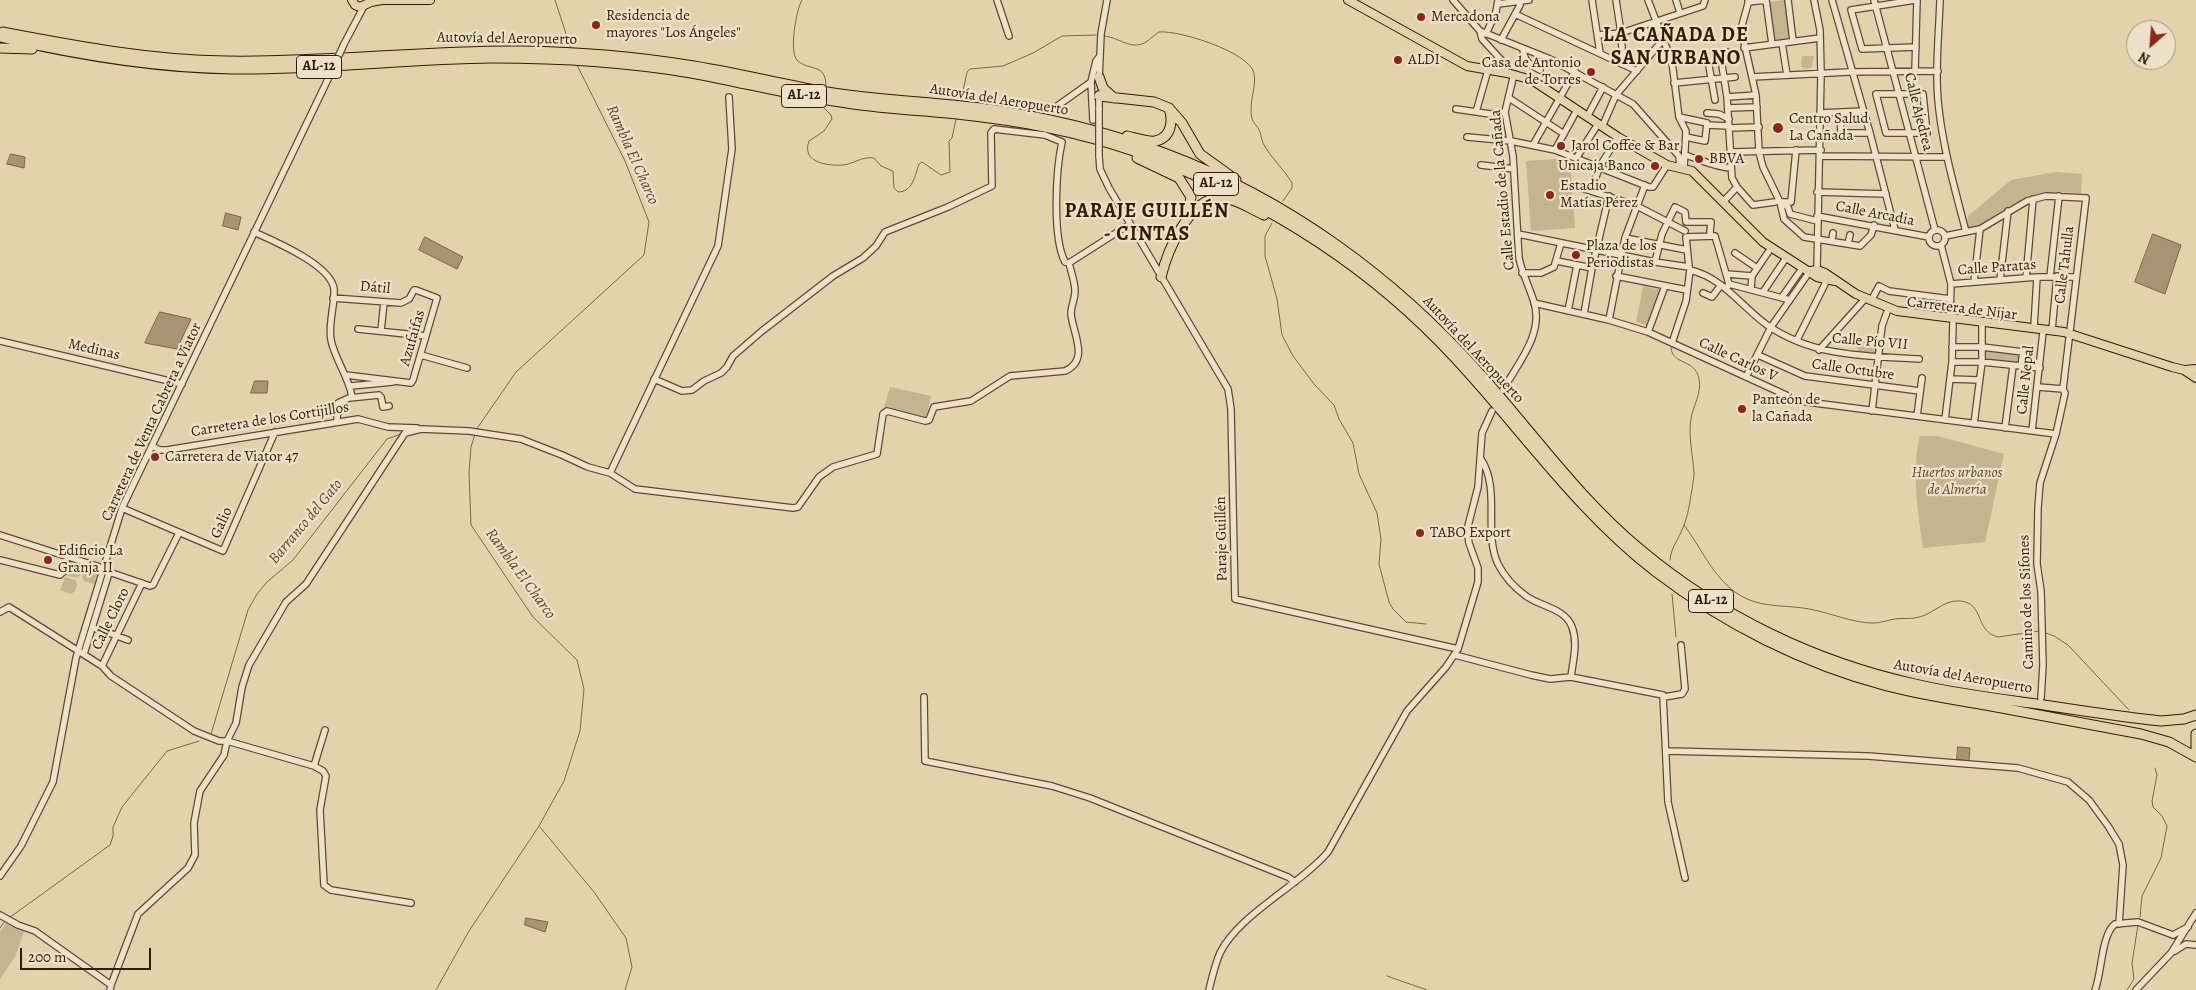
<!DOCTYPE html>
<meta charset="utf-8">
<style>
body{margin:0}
#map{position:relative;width:2196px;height:990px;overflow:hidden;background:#e3d3ac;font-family:Alegreya,serif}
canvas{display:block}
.north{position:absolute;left:2126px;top:20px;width:50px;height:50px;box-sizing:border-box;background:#ede2c9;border:1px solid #a3927b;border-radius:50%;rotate:207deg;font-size:14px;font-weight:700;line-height:20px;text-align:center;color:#341b05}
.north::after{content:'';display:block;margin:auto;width:18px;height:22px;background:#8f2418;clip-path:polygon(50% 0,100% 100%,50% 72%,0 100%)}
.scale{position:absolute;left:20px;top:948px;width:131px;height:22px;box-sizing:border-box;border:2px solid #341b05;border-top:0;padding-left:6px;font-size:15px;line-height:18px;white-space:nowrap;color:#341b05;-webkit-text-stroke:4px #ede2c9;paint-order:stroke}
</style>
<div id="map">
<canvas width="2196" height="990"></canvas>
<div class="north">N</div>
<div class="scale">200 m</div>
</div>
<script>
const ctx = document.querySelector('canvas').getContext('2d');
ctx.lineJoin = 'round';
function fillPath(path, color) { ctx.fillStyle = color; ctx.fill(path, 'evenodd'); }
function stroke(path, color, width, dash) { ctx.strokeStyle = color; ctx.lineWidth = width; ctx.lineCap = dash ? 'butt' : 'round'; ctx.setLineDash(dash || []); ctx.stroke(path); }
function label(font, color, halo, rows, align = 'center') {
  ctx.font = font + ' Alegreya,serif'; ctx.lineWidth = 4.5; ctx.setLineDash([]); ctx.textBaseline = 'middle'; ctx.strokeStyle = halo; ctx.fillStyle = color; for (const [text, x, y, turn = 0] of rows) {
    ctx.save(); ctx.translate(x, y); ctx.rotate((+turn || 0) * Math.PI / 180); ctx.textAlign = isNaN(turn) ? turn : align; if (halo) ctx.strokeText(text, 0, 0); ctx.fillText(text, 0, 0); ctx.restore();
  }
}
fillPath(new Path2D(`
 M1785,0l6,39 -17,2 -6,-39z
 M1802,56h12l-2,11 -7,2 -4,-2z
 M1570,158l5,70 -44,3 -5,-70z
 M2056,172l26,2 -1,20c-29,-4 -51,0 -76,15 -11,7 -21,15 -34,20l-3,-2v-11l43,-36z
 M1643,286l19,4 -13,36 -13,-4z
 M1858,341l19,3 -1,9 -19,-1z
 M1982,347l41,5 -2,14 -39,-4z
 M890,387l41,9 -5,22 -42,-10z
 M1920,436h18l66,18 -19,88 -62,6c-5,-37 -12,-76 -3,-112z
 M69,561l11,3 2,5 -2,7 -4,2 -11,-3z
 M89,567l9,4 -4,13 -10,-3 -2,-4 2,-7z
 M65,577l11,3 1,5 -2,6 -4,3 -11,-4z
 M7,922l17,10 -9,25 -15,22v-47z`), '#c5b490');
const water = new Path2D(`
 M11,154l14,3 -1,11 -17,-4z
 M226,213l15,4 -3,13 -15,-4z
 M2153,234l28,11 -16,49 -30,-12z
 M425,237l38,20 -6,12 -38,-19z
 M160,312l31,7 -14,30 -32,-6z
 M255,381h13l-1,12h-16z
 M1958,747l12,1 -1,13 -12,-2z
 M526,918l22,4 -3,10 -20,-7z`);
fillPath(water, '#a89473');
stroke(water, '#7a6447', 1);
stroke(new Path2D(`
 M555,0l16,49
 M802,0c-6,10 -13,52 -5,60 12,12 29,2 29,26
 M1104,36c15,1 27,15 42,6 5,-3 8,-7 13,-10 20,-2 90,20 95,41 3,15 -6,29 -2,46 1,3 4,6 6,9 3,4 3,10 5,15 7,14 21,26 29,40v5l-9,13
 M961,101l6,-29 3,-3 33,-3 30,-13 29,-17 34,-1
 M823,107l8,8 1,4 -8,12 -15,10c-8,22 19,25 34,24 11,-1 19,-9 31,-7l7,8 12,5 1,17 4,4c15,0 17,-17 21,-28l3,-2 19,13 9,-3 -1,-31 3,-3 4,-19
 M1272,223l-7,13v20l12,43 5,36 11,21 21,28 20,21 5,14 14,24 6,31 18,39 4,26 -2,25 10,38 4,7 13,13 20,2
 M476,430l40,-58 128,-117 5,-33 -24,-61 -48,-96
 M1684,525c16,21 26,46 47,64 27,22 53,14 83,21 19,4 40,13 59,13 8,0 15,-3 22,-4 7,-1 13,0 19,-1 17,-1 29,-19 46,-17 25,2 14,30 38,36l41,-6
 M1670,560c1,-12 7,-18 11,-28 6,-12 8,-24 10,-37 1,-7 3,-15 3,-22 -1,-17 -6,-37 -3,-54 2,-14 11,-25 8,-40 -4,-21 -26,-13 -28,-31
 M1672,594l4,43
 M2043,632l11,4 14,9 61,65
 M211,734l37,-124 9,-16 10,-12 26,-22 94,-121 14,-5
 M540,827l54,65 32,46 6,29 -7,23
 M2140,917l2,-21 19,-38 6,-32 -5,-10 -9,-9 -1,-6 5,-26 -2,-7
 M9,918l101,-73 3,-9v-9l9,-20 45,-56 32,-10
 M0,928l5,-7
 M1387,976l40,14
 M436,990l33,-59 70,-105 25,-45 16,-50 4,-42 -7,-29 -44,-43 -62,-92 -2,-52 2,-26 4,-13
 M2127,990l7,-11 -2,-16 6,-38`), '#7a6447', 1);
const minor = new Path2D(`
 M997,0l12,36
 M1453,0l27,31 70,28 83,45 46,52 1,11
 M1592,0l8,53
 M1616,0l5,33 2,30
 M1648,0l24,62 7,55 7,14 -2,37
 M1676,0l4,13
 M1749,0l-8,29 15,66 3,57 4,15 17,35 4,17 20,18 56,9 11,-11 3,-10
 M1766,0l6,44
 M1788,0l5,41
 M1814,0l6,30 1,44 -4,196
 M1832,0l38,133 25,97
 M1874,0l61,230
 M1915,0l-64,10 11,39 54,-2
 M1940,0c-1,33 -5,67 -2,100 4,46 17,89 28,132
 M1748,2l18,-2
 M1498,4l31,-4
 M1515,14l122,57
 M1480,31l2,8 21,23 -3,10
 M1486,34l10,-22 2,-12
 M1598,35l23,-2 82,-27 2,-6
 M1501,40l19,-35 -1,-4
 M1782,43l5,32
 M344,44l20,-38
 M1744,48l76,-10
 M1523,49c1,12 7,16 17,21
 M1727,52l-7,1 7,44 5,81 5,9 16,18 22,-3
 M1709,66l6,34
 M1915,71l2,-71
 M1752,77l97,-5 89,-1
 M1099,80l2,-46 6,-34
 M1091,82l2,38
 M1674,83l61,-6
 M1099,94v16
 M1876,94h47l4,39h-41z
 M1727,97l29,-2
 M1509,98l55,36
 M1728,108l29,-1
 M1053,109l38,-27 5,-21 4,-5
 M1456,109l34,5 15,-2
 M1476,112l12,-42
 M1707,113l12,1 10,5
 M1820,113l44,-2
 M1840,113l1,20h29
 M1587,117l16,-30
 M1679,117l28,6 -2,18 -19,-4
 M1707,125l22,1
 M1602,127l14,-32 46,-54
 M1729,128l30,-1
 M1467,137l44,4 44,9 94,37h4l14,-22
 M1533,145l42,-74
 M1555,150l22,-40
 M1730,152l91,-2
 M1685,155c16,5 30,12 46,13
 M1099,156l1,13 9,19 119,201 3,20 4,190 223,50
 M1820,156l126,1
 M1577,157l21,-33
 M1481,165l33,4
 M1578,187l57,18 50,26
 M1591,190l9,-24 18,-29
 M1817,192l69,2
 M1723,202l14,-15
 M1780,202h11l5,-52
 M1782,203l6,4 2,7 27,7
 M1817,216l112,21
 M1929 238a8 8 0 1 1 16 0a8 8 0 1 1-16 0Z
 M254,232c20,9 77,33 80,57 1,17 -6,34 -3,51 4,20 18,37 21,57
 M1518,234l137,28 34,5 1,3c32,7 52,37 77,55 46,32 99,31 152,34
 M1945,236l35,-7 47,-28 19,-5 40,2 -23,191 2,4 -9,41 -16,49 -2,25 -1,56 4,27 2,74 -2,33
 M1625,238l62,12
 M1832,241l1,-8
 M1848,244l2,-9
 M1941,245l10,39 -1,33
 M1735,253l22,15
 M1557,261l35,7
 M1655,262l7,-28 13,-27 10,5 1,10h25l-1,10 1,3
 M1689,267l-3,-30 29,-1 14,48 -3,5
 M1522,273h19l13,-6 7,-24
 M1727,274l25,2
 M1616,276l71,14
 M2050,277l9,-81
 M2026,278l7,-79
 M2000,280l8,-69
 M1974,282l6,-53
 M1729,284l61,16
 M1951,284l86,-7h39
 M1751,289l1,-13 19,-28
 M1763,292l23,-34
 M1703,293l9,4 9,-12
 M1782,297l21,-30
 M333,298l68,5 8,-4 5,-9h2l21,8 -24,82 -2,3 -65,-8
 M1871,301l8,-15 10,5 61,8
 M1534,303l75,17 39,12 151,69 257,33
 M1568,311l9,-46
 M1584,314l8,-46 17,-72
 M1609,320l16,-82 20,-53
 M2034,327l3,-50
 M358,329l68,7
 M2052,330l5,-54
 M381,331l3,-29
 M1648,332l17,-46
 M1797,340l28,-56v-4
 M0,341l182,43
 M1672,343l14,-42 4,-31
 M1952,347h30l41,5 -2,14
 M1819,350l44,-49
 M421,355l46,13
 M1758,355l47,21 115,15
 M1952,362h30l58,6
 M1746,377l25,-50 39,-56
 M654,379l28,12 10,-1 12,-9 17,-8 6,-6 6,-11 29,-25 71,-55 30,-18 13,-12 9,-14 63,-25 44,-21 -1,-53 3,-4 51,6 17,7c-6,27 -10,95 3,120l4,1
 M1950,379l29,1
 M351,386l42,-4
 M2038,387l25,2
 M1503,390c15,-27 41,-56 31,-88 -5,-16 -12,-29 -15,-44l-6,-102 -8,-44 9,-38
 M1872,411l10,-85 5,-14
 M1917,416l5,-38
 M1945,420l7,-58 1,-40
 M337,421l1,-18 11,-5 30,-3 2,2 2,10 6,-1
 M1974,424l8,-62v-38
 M2005,428l8,-62
 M2032,431l11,-99
 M152,446l8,4h7l191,-31 30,8 29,1
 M1481,459c20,31 2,73 17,105 6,12 17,24 28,32 15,11 39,12 46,31 6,16 1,34 -1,50
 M610,473l108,-227 14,-97 -3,-52
 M122,508l101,43 52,-119
 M0,535l103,33
 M0,560l60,15 3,-3 4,-17
 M0,612l9,-5 93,59 9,10 83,55 25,10h8l87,25 11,-36
 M93,627l35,13
 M84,654l25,-81h3l38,13 3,-1 26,-52
 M1455,655l76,20 19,4 21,-2 92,18 5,107 17,76
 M102,666l40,-83
 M924,697l1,64 127,25 38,12 198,79 7,5
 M1664,697l18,-3 3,-5 -4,-44
 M1666,751l202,5 150,12 50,14 21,18 19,26 11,18 4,21 -4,59
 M314,766l9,5 3,5 -6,34 4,75 7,5 80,13
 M0,876l21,-30 32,-64 23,-124 46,-150 207,-431
 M0,915l18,10 17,6 76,54 -1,5
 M2173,935l15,-8
 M2175,951l11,-7 10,1
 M111,985l27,-71 50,-46 7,-13 -1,-32 6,-32 24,-36 3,-14 9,-18 6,-36 7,-22 37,-63 20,-18 99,-151 16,-4 48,2 52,8 41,16 26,12 22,6 25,16 158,19 5,-1 21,-30 14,-10 44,-13 6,-40 4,-3 38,10 4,-1 5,-13 37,-6 39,-25 55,-5c25,-11 8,-37 6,-57 0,-8 4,-15 4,-23 0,-9 -4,-19 -6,-28l61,-39
 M1209,990c3,-12 6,-26 11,-37 18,-38 80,-68 108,-101l79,-141 39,-44 12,-18 20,-67v-14l-9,-25 -2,-13 11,-43 4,-54 10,-22
 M2095,990c7,-17 6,-55 20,-66l23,-2 35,13
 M2136,990l35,-37 25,-40`);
const major = new Path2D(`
 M352,0l3,5 5,2 11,-5 11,-2h48
 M1348,0l119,66 40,7 25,7 86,57 49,28 25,6 71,71 54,35 18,4
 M1810,271l7,-1 8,3 31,21 41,17 167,21 108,35 12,3 12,-1
 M2184,370l12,8`);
const highway = new Path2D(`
 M3,32c74,14 147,28 223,29 98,2 197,-11 296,-10 55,1 110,5 165,14 47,7 93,19 140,27 50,8 102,10 153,16 63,8 124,23 184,45 123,46 230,124 317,222 53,59 98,124 160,175 79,66 174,112 274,134 42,10 86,15 129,21 39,6 78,12 117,16l23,-2 12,-4
 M0,37c77,18 153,31 233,32 86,1 172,-10 259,-11 66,0 134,4 199,15 54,10 108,24 162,31 43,6 86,7 129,13 58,7 116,20 171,41 115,44 219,110 302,200 67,72 122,153 201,214 68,52 148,92 231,114 34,9 69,14 104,20 50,9 100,19 150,28l28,8 27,15
 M0,48l32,1
 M1099,77l4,11 11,10
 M1099,96l55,6 15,6 13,15 18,31 36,26
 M1127,136c9,2 20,6 28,5 17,-3 18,-21 14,-33
 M1137,158l42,20 12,19 -3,19
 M1161,277c6,-25 29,-81 60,-79 14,0 30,11 43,17
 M2196,734v15`);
stroke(minor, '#60492f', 8);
stroke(major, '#341b05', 10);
stroke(highway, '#341b05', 11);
stroke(minor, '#ede2c9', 5.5);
stroke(major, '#e3d3ac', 8);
stroke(highway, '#e3d3ac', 9);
const minorBridge = new Path2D(`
 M329,77l15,-33
 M1099,156v-46`);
stroke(minorBridge, '#60492f', 8, []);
stroke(minorBridge, '#ede2c9', 5.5);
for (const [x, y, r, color] of [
 [1421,17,5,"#8f2418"],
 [596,25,5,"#8f2418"],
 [1398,60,5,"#8f2418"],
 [1591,72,5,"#8f2418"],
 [1778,128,6,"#8f2418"],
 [1561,146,5,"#8f2418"],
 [1699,159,5,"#8f2418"],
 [1655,166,5,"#8f2418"],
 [1550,195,5,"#8f2418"],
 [1576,255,5,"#8f2418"],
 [1742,409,5,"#8f2418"],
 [155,457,5,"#8f2418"],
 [1420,533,5,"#8f2418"],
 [48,560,5,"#8f2418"]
]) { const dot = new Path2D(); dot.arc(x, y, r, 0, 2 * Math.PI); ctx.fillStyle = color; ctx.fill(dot); stroke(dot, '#ede2c9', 2); }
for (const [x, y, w] of [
 [319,67,45],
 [804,96,45],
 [1216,184,45],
 [1711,601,45]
]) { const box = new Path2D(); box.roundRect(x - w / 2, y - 11.5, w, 23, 4); ctx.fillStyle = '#ede2c9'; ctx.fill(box); stroke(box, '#341b05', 1); }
label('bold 14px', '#341b05', null, [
 ["AL-12",319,67],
 ["AL-12",804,96],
 ["AL-12",1216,184],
 ["AL-12",1711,601]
]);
label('15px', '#341b05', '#ede2c9', [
 ["Residencia de",606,16],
 ["mayores \"Los Ángeles\"",606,33],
 ["Mercadona",1431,17],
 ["ALDI",1408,60],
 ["Casa de Antonio",1581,63,"right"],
 ["de Torres",1581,80,"right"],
 ["Centro Salud",1789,119],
 ["La Cañada",1789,136],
 ["Jarol Coffee & Bar",1571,146],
 ["BBVA",1709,159],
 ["Unicaja Banco",1645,166,"right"],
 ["Estadio",1560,186],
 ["Matías Pérez",1560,203],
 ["Plaza de los",1586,246],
 ["Periodistas",1586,263],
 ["Panteón de",1752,400],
 ["la Cañada",1752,417],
 ["Carretera de Viator 47",165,457],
 ["TABO Export",1430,533],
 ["Edificio La",58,551],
 ["Granja II",58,568]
], 'left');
label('15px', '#341b05', '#ede2c9', [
 ["Autovía del Aeropuerto",507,39,1],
 ["Autovía del Aeropuerto",999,100,9],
 ["Calle Ajedrea",1918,112,76],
 ["Calle Estadio de la Cañada",1503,190,-95],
 ["Calle Arcadia",1875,214,11],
 ["Calle Tahulla",2065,265,-83],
 ["Calle Paratas",1997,268,-4],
 ["Dátil",375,288,5],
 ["Carretera de Níjar",1962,309,7],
 ["Azufaifas",413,338,-74],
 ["Calle Pío VII",1870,342,5],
 ["Medinas",94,350,13],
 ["Autovía del Aeropuerto",1473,350,47],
 ["Calle Carlos V",1738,360,25],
 ["Calle Octubre",1853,370,8],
 ["Calle Nepal",2026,380,-84],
 ["Carretera de los Cortijillos",270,420,-9],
 ["Carretera de Venta Cabrera a Viator",152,422,-65],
 ["Galio",222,523,-66],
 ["Paraje Guillén",1222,539,-91],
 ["Camino de los Sifones",2027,602,-92],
 ["Calle Cloro",111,619,-64],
 ["Autovía del Aeropuerto",1963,677,10]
]);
label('italic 15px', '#60492f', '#ede2c9', [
 ["Huertos urbanos",1957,473],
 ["de Almería",1957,490]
]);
label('italic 16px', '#5d452c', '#ede2c9', [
 ["Rambla El Charco",632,155,66],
 ["Barranco del Gato",306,522,-50],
 ["Rambla El Charco",520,574,54]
]);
ctx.letterSpacing = '1px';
label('bold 20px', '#341b05', '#ede2c9', [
 ["LA CAÑADA DE",1676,36],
 ["SAN URBANO",1676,59],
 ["PARAJE GUILLÉN",1147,212],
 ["- CINTAS",1147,235]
]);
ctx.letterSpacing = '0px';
</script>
